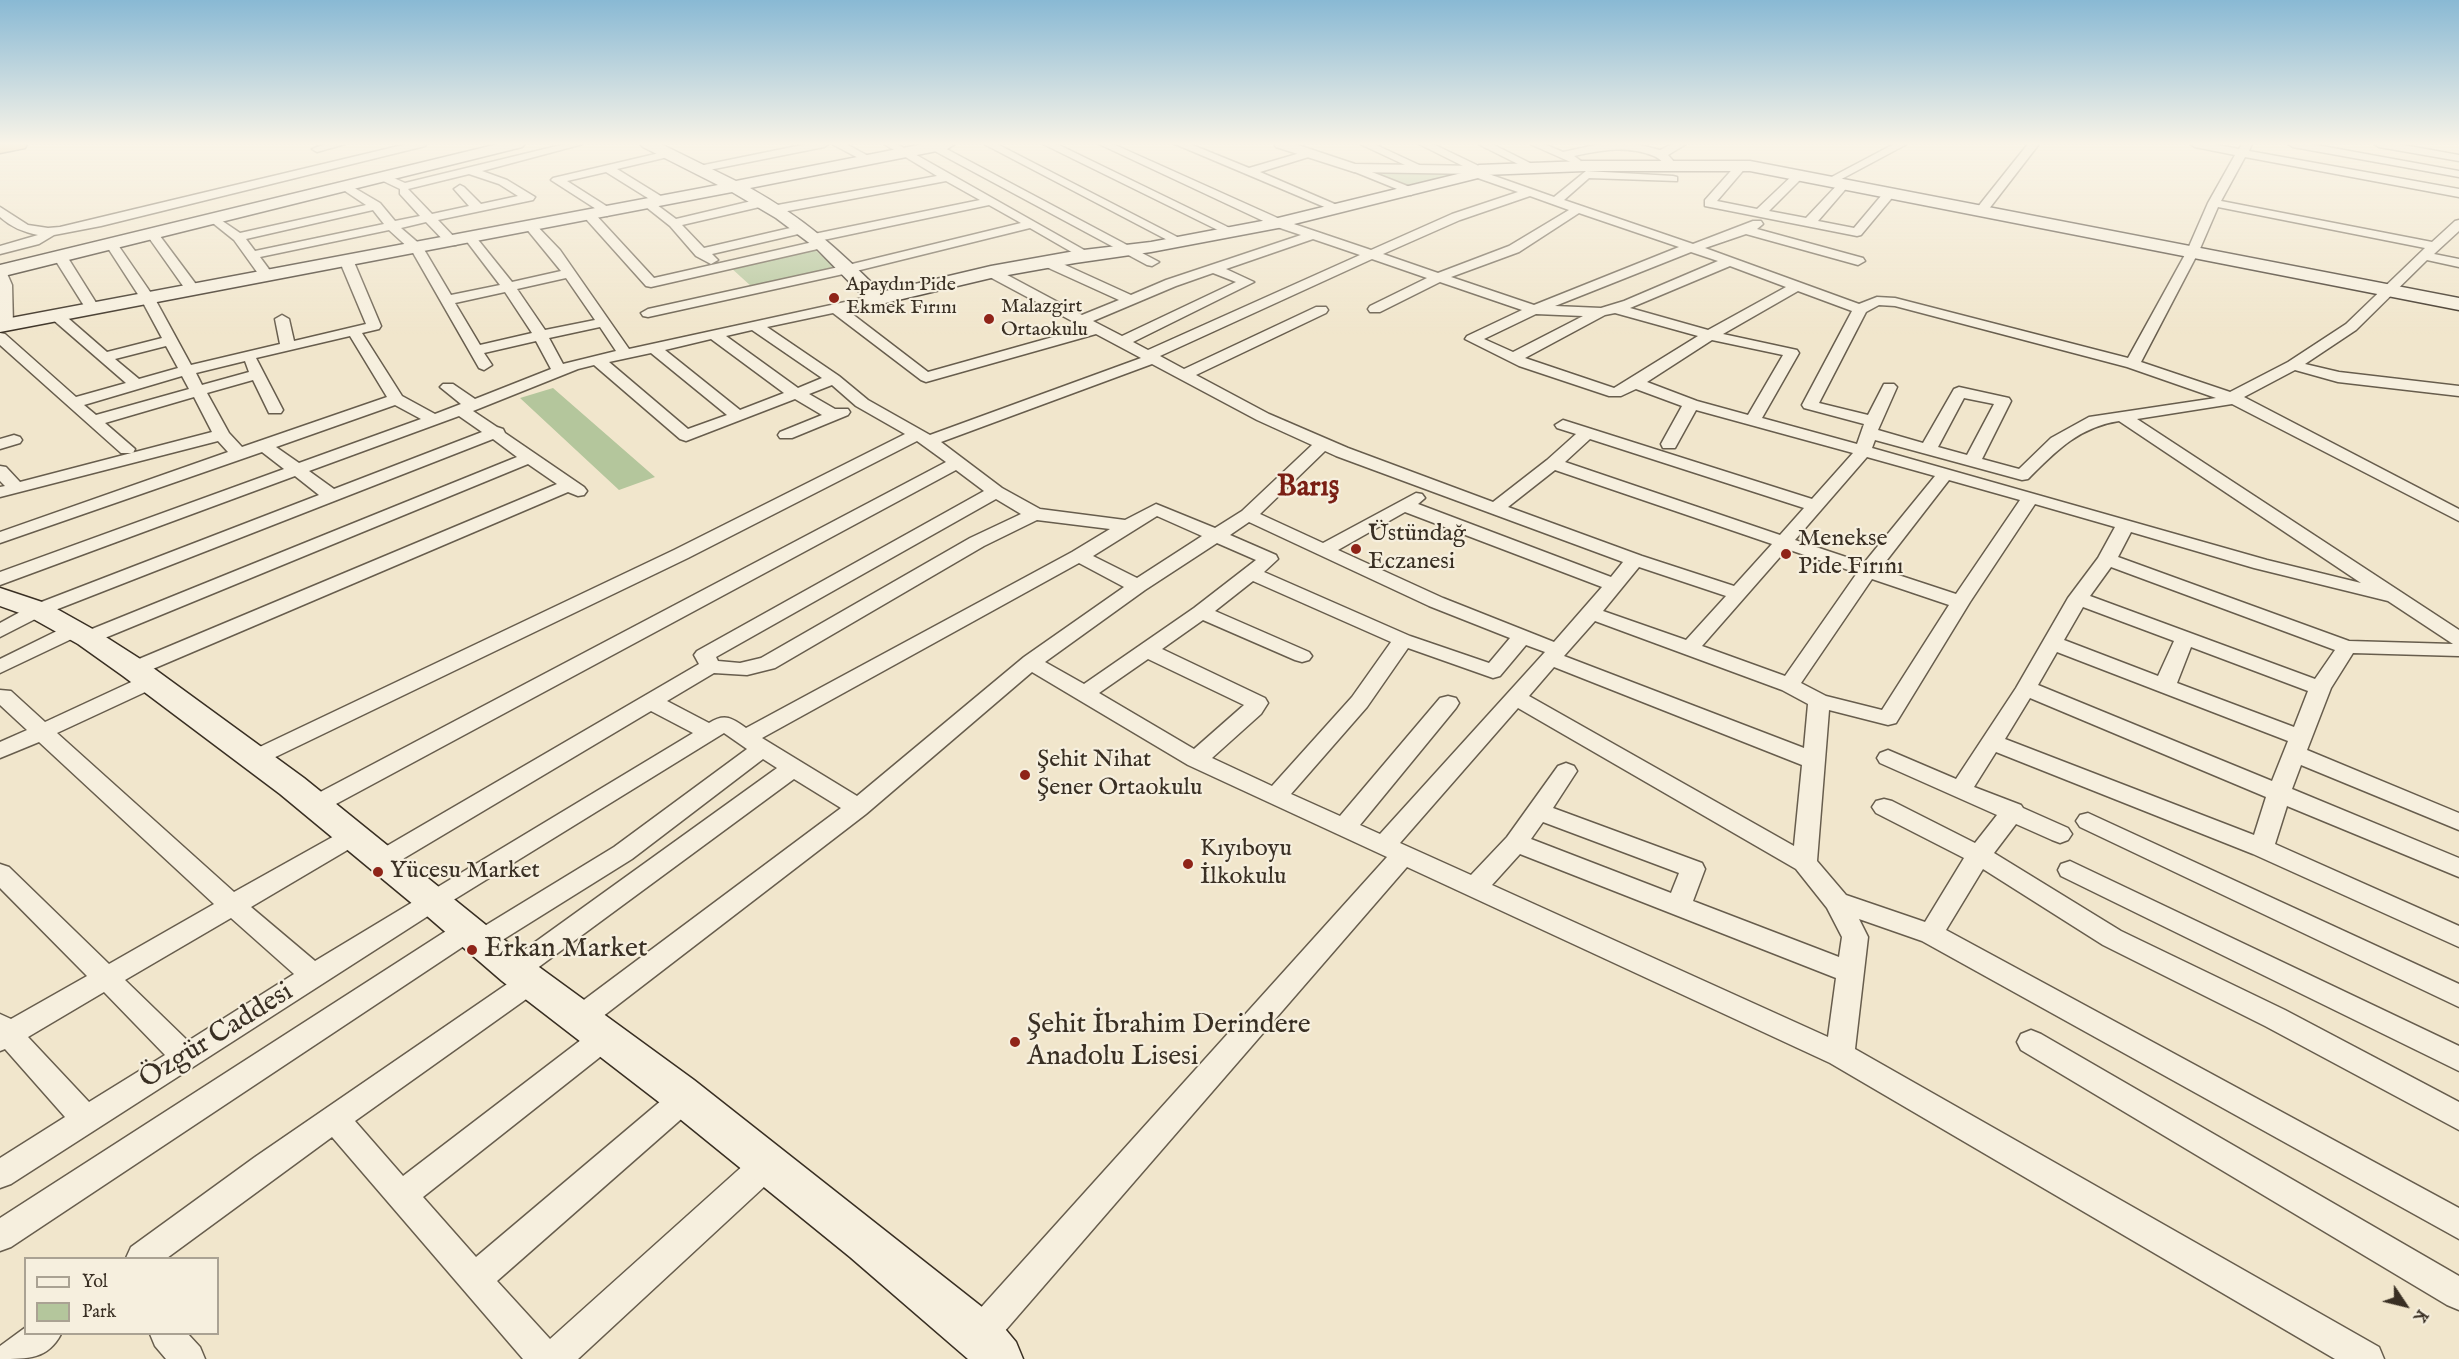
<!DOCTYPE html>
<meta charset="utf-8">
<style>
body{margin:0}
#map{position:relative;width:2459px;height:1359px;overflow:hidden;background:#f1e6cc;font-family:"IM FELL English",serif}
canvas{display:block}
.legend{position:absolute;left:24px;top:1257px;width:195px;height:78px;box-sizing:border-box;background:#f6efde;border:2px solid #aaa293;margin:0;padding:8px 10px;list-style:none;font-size:18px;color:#392f23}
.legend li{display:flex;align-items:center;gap:12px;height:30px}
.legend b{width:30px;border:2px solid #aaa293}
.north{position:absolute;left:2375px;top:1275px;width:60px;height:60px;-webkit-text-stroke:4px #f6efde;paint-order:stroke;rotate:125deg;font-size:16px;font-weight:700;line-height:24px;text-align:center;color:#392f23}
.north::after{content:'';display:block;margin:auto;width:21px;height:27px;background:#392f23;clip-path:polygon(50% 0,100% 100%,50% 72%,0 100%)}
</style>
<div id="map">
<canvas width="2459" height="1359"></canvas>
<ul class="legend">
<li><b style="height:8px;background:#f6efde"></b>Yol</li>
<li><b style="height:16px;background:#b4c69c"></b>Park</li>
</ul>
<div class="north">K</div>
</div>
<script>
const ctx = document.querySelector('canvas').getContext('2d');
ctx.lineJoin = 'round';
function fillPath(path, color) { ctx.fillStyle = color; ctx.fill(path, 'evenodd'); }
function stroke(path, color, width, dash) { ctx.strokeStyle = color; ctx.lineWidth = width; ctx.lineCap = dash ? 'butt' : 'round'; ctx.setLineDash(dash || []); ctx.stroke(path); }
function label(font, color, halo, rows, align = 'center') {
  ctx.font = font + ' "IM FELL English",serif'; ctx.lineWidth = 4.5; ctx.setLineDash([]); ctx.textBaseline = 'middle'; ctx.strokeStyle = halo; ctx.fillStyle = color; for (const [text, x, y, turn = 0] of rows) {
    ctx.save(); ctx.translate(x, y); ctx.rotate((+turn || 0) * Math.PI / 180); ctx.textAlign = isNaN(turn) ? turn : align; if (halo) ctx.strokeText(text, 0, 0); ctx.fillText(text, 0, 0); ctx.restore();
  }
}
fillPath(new Path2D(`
 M1459,173l-45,15 -35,-14z
 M813,248l21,19 -82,20 -22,-20z
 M553,388l102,89 -36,13 -99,-92z`), '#b4c69c');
const minor = new Path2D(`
 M325,144h20l-28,8 -5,-3z
 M407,144h19l-1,2 -324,80 -47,9 -15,9 -39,10v-8l38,-11c-15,-3 -27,-8 -38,-18v-10l28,18 20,3 12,-1z
 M565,144h18l-101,27 25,9 28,17 -2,3 -95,20 18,19 2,3 -2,3h-8l-22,-23 -25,6 21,18 29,49 49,-10 -35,-46 6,-4 4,1 37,46 49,-11 -36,-44 6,-4 4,1 25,26 69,99 248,-54 5,1 2,3 -2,3 -35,8 81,62 157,-44 -99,-53 -2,-3 2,-3h10l86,46 37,-15 -77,-35 -2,-3 2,-3h10l79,36 35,-15 135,-45 -27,-9 -175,-82h14l169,76 89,30 81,-36 66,-22 -46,-16 -2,-2 3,-3 -54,-27h14l50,24 2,2 -2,2 71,25 32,-26 87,5 4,1v4l-88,-3 -25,22 129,44 60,-23h8l2,3 -6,5 106,29 2,3 -7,4 -112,-31 -41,14 154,56 18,-7 18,1 233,60 59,-107 21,-48 27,-48 -40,-8 -5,-3h23l26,5 3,-5h10l-3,7 210,38v8l-214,-40 -24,44 211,41 23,-21 4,-1v11l-25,23 25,5v8l-32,-7 -71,70 -51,34 34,8 120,14v10l-121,-14 -43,-12 -51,27 215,112v12l-227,-117 -95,15 322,211v26l-106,-3 -22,35 -24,62 152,63v17l-158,-65 -9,24 167,69v19l-172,-71 -12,38 184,82v21l-206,-93 -257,-102 -22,35 47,18 2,3 45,20 4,6 -4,6 -8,3 -8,-3 -36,-16 -22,29 127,78 164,79 174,92v28l-194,-104 -162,-81 -120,-76 -37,61 513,278v31l-537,-298 -63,-22 9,18 -13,112 524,298 5,12h-49l-505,-296 -423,-196 -416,480 -12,5 -12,-5 -5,-12 5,-12 420,-466 -199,-92 -156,-93 -166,142 -277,213 -10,3 -10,-3 -4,-8 4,-8 272,-203 -47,-29 -262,193 7,2 4,8 -4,8 -184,131 48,55 191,-146 10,-4 10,4 4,8 -4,8 -191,151 53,60 199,-168 10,-4 10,4 4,9 -4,9 -198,174 53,58 206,-185 11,-4 11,4 4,10 -4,10 -200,185h-55l-191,-222 -165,121h-41l5,-11 124,-90 258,-177 -7,-3 -4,-7 4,-7 271,-195 -14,-9 -131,100 -144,90 -9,3 -9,-3 -3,-5 -456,303 -11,4v-33l457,-294 9,-3 9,3 3,6 136,-83 133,-98 -23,-16 -282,174 -431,277 -11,4v-30l65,-41 -60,-68 -5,2v-37l11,5 76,-43 -87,-88v-24l9,3 100,97 105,-60 -175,-162 -39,16v-16l27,-12 -27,-25v-15l11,1 34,31 97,-45 7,-2 7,2 4,5 -4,5 -99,46 177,159 111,-62 8,-3 8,3 4,6 -4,6 -110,65 64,54 378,-228 -42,-22 -260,155 -9,3 -9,-3 -3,-6 3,-6 326,-190 -5,-9 3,-4 287,-160 -28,-21 -633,341 -8,2 -8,-2 -4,-6 4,-6 639,-337 -29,-21 -229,117 -425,205 -8,3 -8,-3 -3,-5 3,-5 427,-203 231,-116 -49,-28 -24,-21 -23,9 26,15h13l2,3 -2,3 -56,23h-12l-2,-3 2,-3 42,-17 -27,-16 -109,42 -6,-2 -86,-74 -16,4 -105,42 24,16 6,2 2,4 79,54 3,4 -3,4 -6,1 -10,-4 -427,182 -7,1 -7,-1 -3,-5 3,-5 430,-180 -29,-20 -433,178h-14l-3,-4 2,-3 -80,38v-14l67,-33h14l3,4 -2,3 435,-176 -24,-18 -448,175 -45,23v-14l31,-17 288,-111 -24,-19 -295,109v-13l284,-103 -22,-17 -262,91v-11l228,-80 -10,-11 -218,56v-10l5,-1 -5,-5v-15l6,1 14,15 192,-50 -18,-35 -89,26 30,26 -2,4h-12l-121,-108v-12l5,1 71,63 50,-14 -75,-65 -2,-3 2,-3h10l46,40 55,-14 -21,-39 -35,-54 1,-3 5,-1 6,4 37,54 36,66 89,-21 -5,-25 7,-4 7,4 5,22 72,-17 -26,-62 7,-4 7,4 27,64 -2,3 -17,4 40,63 33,18 26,-10 -21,-17 3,-3h10l22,15 76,-30 -15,-28 -52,12 8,12 -8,5 -5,-2 -67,-117 -23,-21 -129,27 14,19 -7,4 -5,-1 -28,-39 -25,-20 6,-4 25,17 126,-28 -24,-16v-4l4,-2 34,20 15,18 25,-5 -20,-22v-5l-21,-10v-4h8l18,8zM469,174l30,10 19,12 -37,8 -17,-17 -4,-2 -6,4 15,17 -37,8 -24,-25zM1530,196l39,14 -60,36 -71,27 -55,-19 77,-34zM2218,207l207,41 -79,76 -58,38 -58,30 -89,-30 58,-111zM373,210l11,14 -129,27 -9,-12zM1579,213l100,34 -145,58 -83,-28 68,-25zM1313,239l47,16 -212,95 -15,-8 121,-60 -28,-13zM1691,252l27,9 -94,40 -23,7 -46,-2zM1372,259l55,19 -57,28 -2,3 2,3h10l60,-30 82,28 -55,26 -2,3 54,27 90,30h12l15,-7 46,17 -21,38 2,4h12l21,-38 157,43 -41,46 -249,-79 -8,5 2,3 19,6 -29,26 -54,42 -145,-54 -79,-34 -73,-39 130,-62 2,-3 -2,-3h-10l-132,62 -24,-13zM1730,266l56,21 -78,43 -78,-22zM1213,273l23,9 -114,54 -29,-15 83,-35zM566,278l29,42 -50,10 -28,-41zM1798,291l54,20 -50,94 2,3 60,16 -7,20 -95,-26 37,-65 -2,-3 -74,-16zM505,292l27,41 -52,12 -25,-42zM1879,305l16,1 232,61 89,31 -127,19 -38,21 -32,31 -37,-10 29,-58 -2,-3 -50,-11 -5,2 -31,54 -45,-13 19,-43 -3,-3h-10l-16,31 -49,-12 47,-91zM833,313l88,67 5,2 170,-48 45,24 -211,77 -62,-35 -29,-24 -72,-49zM1615,313l83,23 -84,52 -89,-30 80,-43zM1536,314l47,2 -70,36 -29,-13zM600,327l16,24 -53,13 -14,-26zM752,330l70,48 -24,10 -72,-52zM350,336l37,61 -145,50 -13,-14 -22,-40 46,-13 16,33h12l2,-3 -27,-52zM711,339l73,54 -44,17 -75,-60zM1712,340l71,15 -35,60 -51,-14 -50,-19zM166,346l12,22 -39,11 -24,-20zM651,353l76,62 -39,14 -79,-67zM245,361l4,11 -47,13 -6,-12zM1152,364l105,56 55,25 -70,66 -27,17 -59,-24 -31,16 -85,-11 -38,-21 -61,-46zM182,376l7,13 -93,26 -12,-10zM1964,398l30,6 -27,51 -29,-8zM395,405l26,14 -122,44 -23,-16zM459,416l23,16 -148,57 -25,-18zM2119,421l242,162 -94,-23 -395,-112 3,-8 147,40 6,-1c28,-28 51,-52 91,-58zM1590,439l214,69 -24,27 -215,-73zM1325,451l11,5 287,106 -12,15 -193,-73 7,-6 -3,-4 -6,-1 -93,50 -63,-29zM1867,457l68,19 -71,87 -69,-23zM1555,470l217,74 -38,42 -92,-30 -134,-49zM1949,480l71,20 -64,94 -76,-25zM996,499l25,15 -51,24 -209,120 -21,5 -22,-2 -2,-4zM2035,504l80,23 -17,31 -30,40 -52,90 -60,91 -68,-29 -8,3 -3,5 3,5 117,52 -22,28 -83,-42 -8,-2 -8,2 -4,6 4,6 88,45 -39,64 -79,-27 -29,-34 12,-151 59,15 8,-2 74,-121zM1405,512l197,75 -48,55 -111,-44 -105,-48zM1157,516l45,20 -65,42 -44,-22zM1037,520l73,9 -38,23 -326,176c-14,-10 -21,-15 -37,-5l-42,-22 47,-28 33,2 28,-7 209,-122zM1249,522l180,84 81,32 -21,25 -79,-27 -146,-64 14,-13 -2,-4 -46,-20zM2131,532l123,36 134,33 65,43 -104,-3 -231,-84zM1217,543l39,17 -62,48 -110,76 -39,-22 100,-72zM1787,549l70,24 -72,103 -83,-30zM1079,563l45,24 -100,70 -167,139 -95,-58zM1639,567l87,29 -40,44 -83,-29zM2111,567l224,83 -20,29 -225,-83zM1872,579l77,26 -67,105 -56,-14 -25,-13zM1253,581l138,61 -39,55 -80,89 -60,-28 49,-44 7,-11 -3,-5 -103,-49 41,-29 92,40 7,2 7,-2 3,-4 -3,-4 -94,-41zM2083,607l91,34 -16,35 -94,-36zM1595,621l187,69 26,14 -4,44 -240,-92zM1526,645l19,7 -165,182 -20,-9 96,-117 3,-5 -3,-5 -8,-2 -8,2 -100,118 -49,-22 76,-87 41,-59 85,30 7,-2zM2191,647l117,44 -14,36 -117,-44zM2057,652l231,89 -16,40 -234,-96zM1148,659l96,46 -50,44 -95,-56zM1554,667l248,98 -8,81 -265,-150zM2030,698l236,99 -12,38 -249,-96zM1518,708l278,161 31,39 15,29 -3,20 -146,-56 12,-32 -3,-6 -149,-55 24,-37 -3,-5 -8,-3 -8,3 -51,71 -36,38 -71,-32zM1543,822l136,51 -8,20 -140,-54zM1520,854l316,124 -8,59 -336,-152zM231,918l63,56 -106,67 -63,-61zM104,992l61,63 -76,47 -61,-65z
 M807,144h22l-5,3 -125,25 -6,-3 6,-3z
 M832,144h14l28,15 -2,2h-8z
 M884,144h13l196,111 -6,4 -5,-1 -52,-30 -182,45 -200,44 -5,-1 -2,-3 7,-4 200,-44 173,-42 -32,-18 -175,37 -6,-4 6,-4 166,-34 -34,-19 -174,33 -6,-4 6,-4 165,-30z
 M934,144l5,1 220,117 -7,4 -5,-1 -216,-116 -1,-2z
 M984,144h13l188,97 -6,4 -4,-1z
 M1043,144h14l181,88 -6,4 -4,-1z
 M1175,144h15l59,24 58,-17h8v4l-55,17 84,36 -2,3h-8z
 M1360,144h14l56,26 -2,2h-8z
 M1478,144h14l50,25 -6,3 -4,-1z
 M1530,144h14l19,8 37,-8h36l24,6 12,-6h14l-18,11 7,8 -6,3c-6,-2 -9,-8 -15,-10 -28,-11 -52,-6 -80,0l7,5 -6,3z
 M1894,144h13l-73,39h-8l-2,-2z
 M2028,144h11l-54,70h-8v-6z
 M2288,144h23l148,27v6l-166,-30z
 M2374,144h24l61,11v6l-80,-14z
 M668,151l4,1v4l-55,13 47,29v6l-11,-2 23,17 84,-20 6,4 -2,3 -82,19 22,23 99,-23 6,4 -2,3 -95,22 6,6 -7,4 -15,-8 -26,-30 -29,-23 2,-3h8l-45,-28 -39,9 44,28 2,3 -6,4 -56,-36 2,-2z
 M1741,163l6,3 -30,35 40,8 38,-36 4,-1 6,3 -36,36 37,7 34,-36 4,-1 6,3 -32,37 36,7 32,-38h8l2,3 -35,42 -4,1 -152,-30v-6l32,-36z
 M1354,165l61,24 2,2 -6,4 -4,-2 -57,-23v-4z
 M590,212l4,1 60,65 168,-38 6,4 -6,4 -171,39 -5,-1 -60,-67v-6z
 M153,231l4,1 41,55 2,3 -2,3h-10l-41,-58z
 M61,254l7,4 32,51 -2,3 -5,1 -7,-4 -32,-51z
 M0,268l5,1 7,16 1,40 -7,4 -6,-2z
 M14,435l6,2 2,3 -2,3 -20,6v-10z
 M2088,813l371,171v23l-379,-180 -4,-6 4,-6z
 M2070,861l389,185v25l-398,-195 -3,-6 3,-6z
 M2031,1030l10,4 418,242v34l-12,-5 -426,-255 -4,-8 4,-8z
 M26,1327v7h35c-13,25 -33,25 -61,25v-13z
 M150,1334h38l12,13 5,12h-39l-11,-13z`);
const tertiary = new Path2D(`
 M1274,144h21l60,20 124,2 7,4 -7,4 -125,-2 -78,-25z`);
const secondary = new Path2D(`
 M498,144h27l-3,3 -522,130v-12z
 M640,144h21l75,37 187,-37h32l-8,5 -197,39c55,31 87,60 131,104l110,-26 84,-15 76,-9 127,-24 192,-47 9,-6 105,-4h166l709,137v12l-709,-139h-166l-100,4 -2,2 -204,51 -127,24 -76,11 -84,15 -114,27 -7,-2 -54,-55 -40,-30 -44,-26 -732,140v-12l718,-135 -75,-38z
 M0,588l48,16 50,28 47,30 159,116 224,181 166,121 302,238 20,24 7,17h-55l-118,-102 -186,-151 -162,-125 -82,-71 -140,-116 -157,-118 -45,-32 -50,-28 -28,-10z`);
const trunk = new Path2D(`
 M0,144h27l-2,4 -25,5z`);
stroke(minor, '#675d4d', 3);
stroke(tertiary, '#675d4d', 3);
stroke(secondary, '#392f23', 3);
stroke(trunk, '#392f23', 3);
fillPath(minor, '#f6efde');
fillPath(tertiary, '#f6efde');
fillPath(secondary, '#f6efde');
fillPath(trunk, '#e8c386');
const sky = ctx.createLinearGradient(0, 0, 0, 334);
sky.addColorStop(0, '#89b9d4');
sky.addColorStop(0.43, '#f9f4e8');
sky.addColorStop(1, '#f9f4e800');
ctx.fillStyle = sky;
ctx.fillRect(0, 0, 2459, 334);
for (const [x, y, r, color] of [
 [834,298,6,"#8f2418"],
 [989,319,6,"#8f2418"],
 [1356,549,6,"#8f2418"],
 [1786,554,6,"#8f2418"],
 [1025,775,6,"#8f2418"],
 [1188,864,6,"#8f2418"],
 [378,872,6,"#8f2418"],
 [472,950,6,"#8f2418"],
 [1015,1042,6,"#8f2418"]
]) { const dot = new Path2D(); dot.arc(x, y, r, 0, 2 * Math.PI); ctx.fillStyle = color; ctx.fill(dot); stroke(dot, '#f6efde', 2); }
label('20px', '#392f23', '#f6efde', [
 ["Apaydın Pide",846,286],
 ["Ekmek Fırını",846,309],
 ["Malazgirt",1001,308],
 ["Ortaokulu",1001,331]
], 'left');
label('24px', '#392f23', '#f6efde', [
 ["Üstündağ",1368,535],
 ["Eczanesi",1368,563],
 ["Menekse",1798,540],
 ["Pide Fırını",1798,568],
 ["Şehit Nihat",1037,761],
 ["Şener Ortaokulu",1037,789],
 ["Kıyıboyu",1200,850],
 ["İlkokulu",1200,878],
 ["Yücesu Market",390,872]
], 'left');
label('28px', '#392f23', '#f6efde', [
 ["Erkan Market",484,950],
 ["Şehit İbrahim Derindere",1027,1026],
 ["Anadolu Lisesi",1027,1058]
], 'left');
label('28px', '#392f23', '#f6efde', [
 ["Özgür Caddesi",217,1037,-32]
]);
label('bold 30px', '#7a1f14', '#f6efde', [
 ["Barış",1308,489]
]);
</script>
